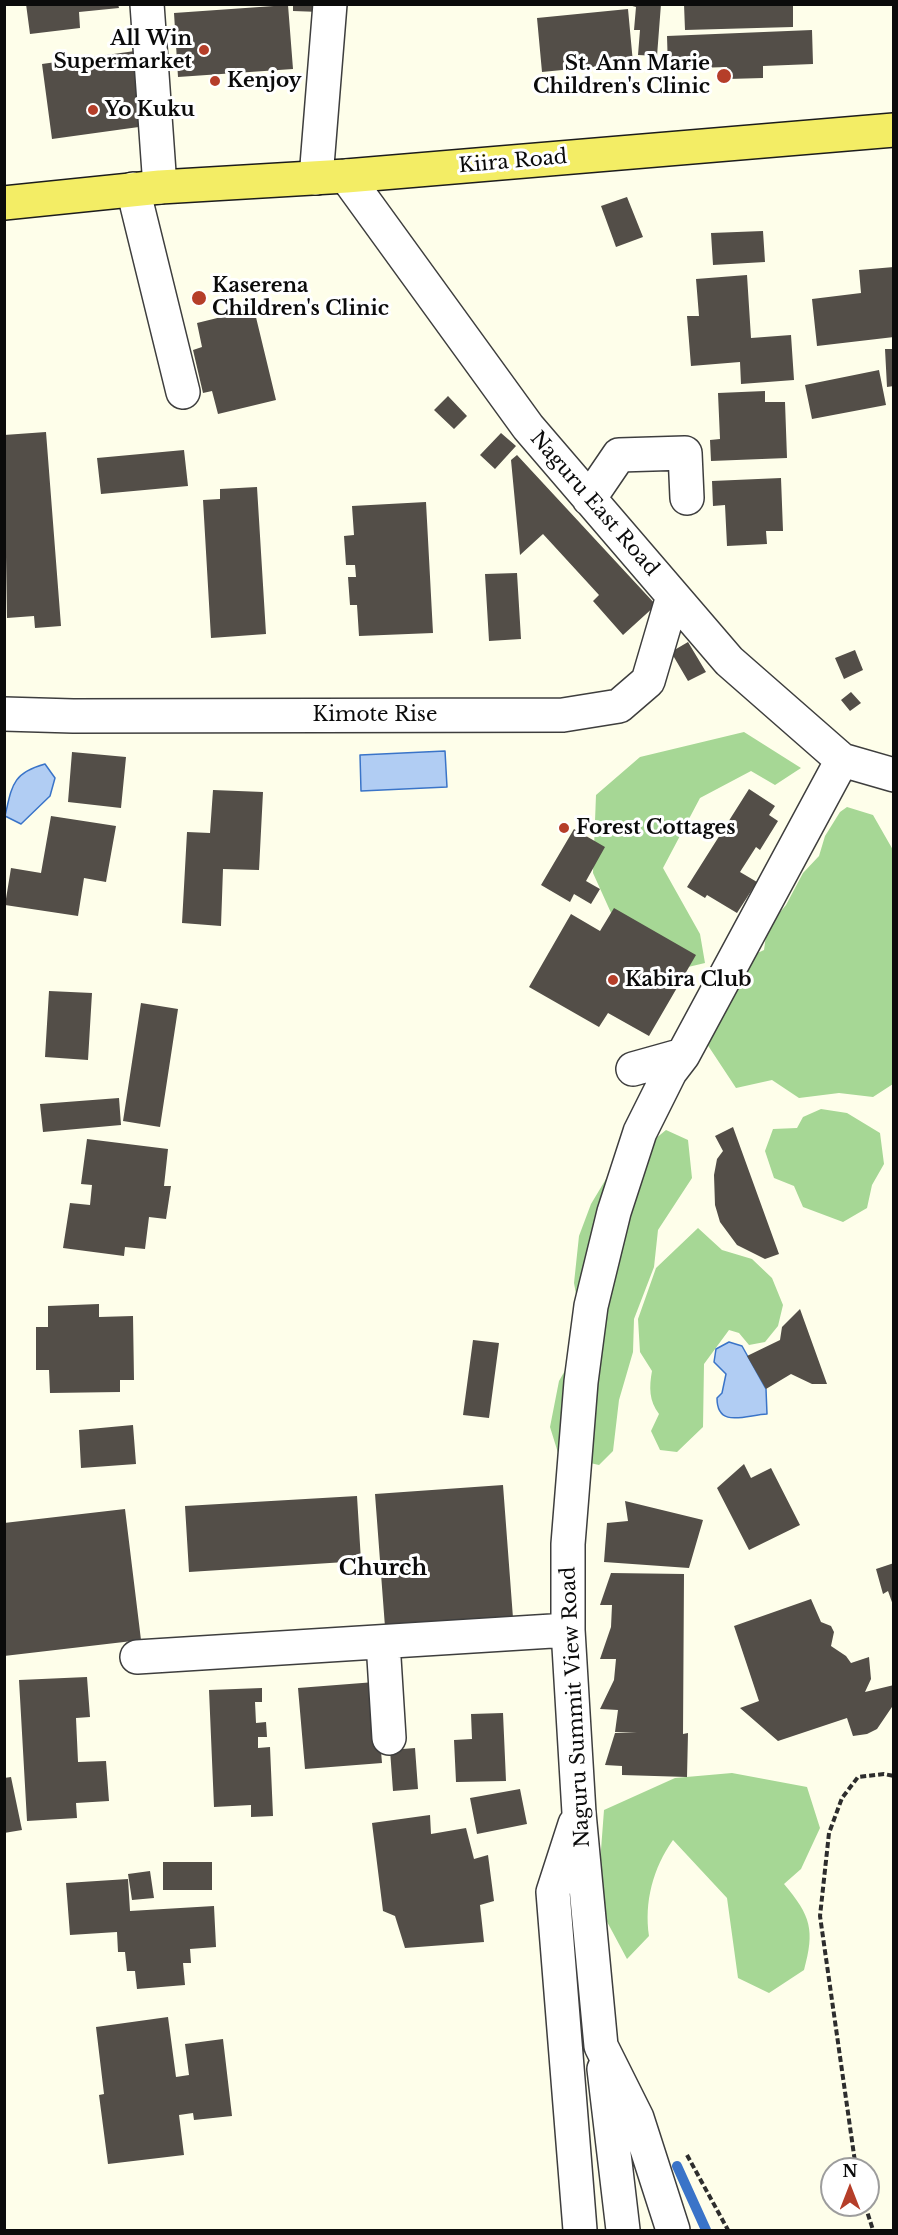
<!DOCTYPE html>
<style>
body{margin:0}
#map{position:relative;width:898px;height:2235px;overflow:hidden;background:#fefeea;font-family:"Libre Baskerville",serif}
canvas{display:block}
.frame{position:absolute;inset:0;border:6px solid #0b0b0b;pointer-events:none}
.north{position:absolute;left:820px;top:2157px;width:60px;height:60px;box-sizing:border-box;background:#fff;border:2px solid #9d9d9d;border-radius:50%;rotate:0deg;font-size:16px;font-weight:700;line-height:24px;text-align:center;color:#0b0b0b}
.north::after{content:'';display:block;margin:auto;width:21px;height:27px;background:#b53e29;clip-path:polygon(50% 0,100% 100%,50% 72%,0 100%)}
</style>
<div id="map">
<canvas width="898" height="2235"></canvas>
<div class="frame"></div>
<div class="north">N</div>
</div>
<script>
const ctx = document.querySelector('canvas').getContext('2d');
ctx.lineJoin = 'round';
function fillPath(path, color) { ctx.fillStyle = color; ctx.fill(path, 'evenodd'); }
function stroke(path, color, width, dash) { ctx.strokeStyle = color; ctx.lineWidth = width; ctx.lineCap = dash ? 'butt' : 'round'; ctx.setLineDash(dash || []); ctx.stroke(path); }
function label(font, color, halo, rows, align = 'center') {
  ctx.font = font + ' "Libre Baskerville",serif'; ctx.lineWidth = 6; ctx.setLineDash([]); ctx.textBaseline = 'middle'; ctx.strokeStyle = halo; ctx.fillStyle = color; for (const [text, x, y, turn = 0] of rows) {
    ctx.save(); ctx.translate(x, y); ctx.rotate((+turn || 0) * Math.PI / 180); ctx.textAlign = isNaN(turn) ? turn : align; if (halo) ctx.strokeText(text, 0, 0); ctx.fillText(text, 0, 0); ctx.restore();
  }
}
fillPath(new Path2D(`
 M744,732l57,36 -26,17 -24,-14 -51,27 -37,70 37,66 5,29 -38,9 -41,-26 -33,-73 3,-78 44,-38z
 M847,807l26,8 20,35v234l-20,13 -34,-4 -40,5 -27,-18 -36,8 -29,-44 42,-87 15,-7 3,-22 19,-23 17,-32 16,-17 6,-20 15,-24z
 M821,1109l26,4 33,20 4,31 -12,21 -5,23 -24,14 -40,-15 -9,-21 -20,-8 -9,-27 8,-22 24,-1 6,-11z
 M666,1130l22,10 4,38 -34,52 -4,37 -20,52 -1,33 -14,48 -6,51 -14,14 -40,-9 -9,-29 9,-46 12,-21 6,-60 -3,-17 5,-47 12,-32 15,-25z
 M698,1228l24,22 30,9 20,19 11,27 -5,21 -13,16 -16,3 -10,-12 -10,-3 -25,34 -1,63 -26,25 -17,-2 -9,-19 8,-17c-10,-13 -10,-27 -7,-43l-12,-19 -2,-33 18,-51z
 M732,1773l75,14 13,41 -19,41 -17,15c27,32 31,46 20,86l-35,23 -31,-15 -11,-80 -54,-58c-20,28 -29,62 -24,96l-22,23 -30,-56 7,-93 71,-32z`), '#a6d795');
const water = new Path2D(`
 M445,751l2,36 -86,4 -1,-36z
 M45,764l10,14 -5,18 -29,28 -16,-8c7,-30 7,-43 40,-52z
 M729,1342l13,4 24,43 1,25c-21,1 -50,15 -50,-16l5,-5 4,-19 -12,-12 2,-13z`);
fillPath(water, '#b1cdf3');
stroke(water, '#3a74c8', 1.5);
stroke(new Path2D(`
 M677,2166l29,64`), '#3a74c8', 10);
fillPath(new Path2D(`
 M26,4h92l1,4 -40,4 1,16 -50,6z
 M293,4h27v8l-27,-1z
 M625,4h36l-4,52 -19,-1 2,-25h-6l2,-23z
 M684,4h109v23l-108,3z
 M288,5l5,64 -115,8 -4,-64z
 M628,9l5,54 -91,9 -5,-54z
 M812,30l1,34 -50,2v12l-35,1 -1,-12 -59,2 -1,-33z
 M135,51l11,75 -94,13 -10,-75z
 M627,197l16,40 -27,10 -15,-41z
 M763,231l2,31 -52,3 -2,-32z
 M894,267v70l-77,9 -5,-47 49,-6 -2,-23z
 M747,275l4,63 40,-3 3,45 -53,4 -1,-22 -49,4 -4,-50h12l-3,-37z
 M254,309l22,91 -58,14 -6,-23 -9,2 -10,-43 9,-3 -5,-24z
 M885,349h9v37l-7,1z
 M879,370l7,35 -74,14 -7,-34z
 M765,391v11h20l2,56 -76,3 -1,-21 10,-1 -2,-46z
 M448,396l19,20 -13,13 -20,-19z
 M46,432l15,194 -26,2 -1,-12 -27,2 -3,-183z
 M501,433l15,13 -21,23 -15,-14z
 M184,450l4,36 -87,8 -4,-36z
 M517,455l139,150 -33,30 -30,-34 6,-6 -56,-61 -23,21 -9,-95z
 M781,478l2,53h-17l1,13 -40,2 -2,-41 -12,1 -1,-25z
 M257,487l9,147 -55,4 -8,-138 17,-1v-10z
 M426,502l7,131 -74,3 -2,-31h-7l-2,-28h8l-1,-12h-9l-2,-29 10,-1 -2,-29z
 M517,573l4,66 -32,2 -4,-67z
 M688,642l18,30 -18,9 -17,-29z
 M855,650l8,20 -19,9 -9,-21z
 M851,692l10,11 -11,8 -9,-11z
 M72,752l54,5 -5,51 -53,-6z
 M749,789l26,17 -6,9 9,6 -18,29 -4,-3 -16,25 17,10 -20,31 -30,-18 -2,3 -18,-11z
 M213,790l50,2 -4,78 -36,-1 -2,57 -39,-3 5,-91 23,1z
 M51,816l65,10 -10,56 -22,-4 -6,38 -73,-11 6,-37 30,5z
 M574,829l31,18 -19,34 14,8 -9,15 -17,-10 -4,8 -29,-17z
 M614,908l82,47 -47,81 -41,-23 -9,14 -70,-40 42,-73 29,17z
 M49,991l43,2 -4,67 -43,-3z
 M141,1003l37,6 -18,118 -37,-6z
 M119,1098l2,27 -78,7 -3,-28z
 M733,1127l46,127 -14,5 -28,-14 -17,-23 -5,-17 -1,-30 3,-16 6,-8 -8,-15z
 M87,1139l81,10 -4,37h7l-5,33 -17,-2 -4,32 -20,-2 -1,9 -61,-8 7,-45 20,2 2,-20 -11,-1z
 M99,1304v13l34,-1 1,64h-14v12l-70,1 -1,-23h-13v-43h12v-21z
 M800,1309l27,75h-15l-21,-10 -25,15 -19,-33 33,-16 2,-13z
 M473,1340l26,3 -10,75 -26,-3z
 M133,1425l3,39 -55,4 -2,-38z
 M744,1464l7,14 20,-10 29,57 -51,25 -32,-62z
 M503,1485l10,133 -128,9 -10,-133z
 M357,1496l4,65 -172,11 -4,-66z
 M625,1501l78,19 -14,48 -85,-6 3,-39 21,-2z
 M125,1509l16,131 -137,16v-133z
 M894,1563v42h-1l-5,-14 -5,3 -7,-25z
 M611,1573l73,1 -1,160 5,-1 -1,44 -65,-2v-9l-17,-1 10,-32h22l-22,-1 3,-22 -18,-1 14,-29 2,-21h-16l11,-32 1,-22h-12z
 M811,1599l10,23 10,4 3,6 -3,14 15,10 5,7 18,-6 2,22 -6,13 29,-7v19l-17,25 -10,5 -14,2 -6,-18 -69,23 -38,-33 19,-7 -25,-75z
 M87,1677l3,40 -14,1 2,44 28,-1 3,40 -33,2 1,15 -50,3 -8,-141z
 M375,1682l7,81 -77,6 -7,-81z
 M262,1688v14h-7l1,21 10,-1 1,15h-9v11l12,-1 3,69 -22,1v-12l-37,2 -5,-117z
 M503,1713l3,68 -50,1 -2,-42 18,-1 -1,-25z
 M415,1748l3,41 -25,2 -3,-41z
 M11,1777l11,53 -18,3v-55z
 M520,1789l7,35 -50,10 -7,-36z
 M430,1815l1,19 35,-6 8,31 14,-4 6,46 -14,4 4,37 -79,6 -10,-32 -12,-5 -11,-88z
 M163,1862h49v28h-49z
 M150,1871l4,27 -22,2 -4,-26z
 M128,1879l2,32 84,-5 2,41 -26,2 1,14h-8l2,22 -48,4 -2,-18h-8l-2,-19h-7l-1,-20 -47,3 -4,-52z
 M168,2017l8,60 13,-2 -4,-31 38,-5 9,77 -38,4 -1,-7 -14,2 5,40 -76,9 -9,-69 5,-1 -8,-67z`), '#534e48');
const minor = new Path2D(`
 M147,4l13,183
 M346,176l182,251 201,234 113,99 52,15
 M316,178l14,-174
 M133,189l50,203
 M589,499l30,-44 66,-2 2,45
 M4,714l69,2 490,-1 56,-9 29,-25 25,-85
 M633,1069l50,-14
 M383,1642l6,96
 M137,1657l431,-27
 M575,1824l-22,68 27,338
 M604,2069l19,161
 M673,2230l-36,-112 -36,-72 -22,-233 -11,-183v-86l13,-162 10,-76 23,-94 26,-80 30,-60 13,-17 159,-295`);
const major = new Path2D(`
 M4,203l156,-16 186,-11 548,-46`);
stroke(minor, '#3e3e3e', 36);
stroke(major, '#1c1c1c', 36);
stroke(new Path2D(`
 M687,2155l41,75
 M856,2169l-36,-253 9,-83 13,-35 16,-21 26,-3 10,2
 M865,2205l8,25`), '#2d2d2d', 4, [6, 3]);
stroke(minor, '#fff', 33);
stroke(major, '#f3ed65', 33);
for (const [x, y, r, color] of [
 [204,50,6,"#b53e29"],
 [724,76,8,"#b53e29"],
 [215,81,6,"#b53e29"],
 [93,110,6,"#b53e29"],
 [199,298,8,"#b53e29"],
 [564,828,6,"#b53e29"],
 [613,980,6,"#b53e29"]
]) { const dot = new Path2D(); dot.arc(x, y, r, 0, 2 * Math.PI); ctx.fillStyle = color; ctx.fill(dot); stroke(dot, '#fff', 2); }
label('bold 20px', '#0b0b0b', '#fff', [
 ["All Win",192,39,"right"],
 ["Supermarket",192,62,"right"],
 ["St. Ann Marie",710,64,"right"],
 ["Children's Clinic",710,87,"right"],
 ["Kenjoy",227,81],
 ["Yo Kuku",105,110],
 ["Kaserena",212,286],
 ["Children's Clinic",212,309],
 ["Forest Cottages",576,828],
 ["Kabira Club",625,980]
], 'left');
label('20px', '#0b0b0b', '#fff', [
 ["Kiira Road",513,162,-5],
 ["Naguru East Road",594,504,49],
 ["Kimote Rise",375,715],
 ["Naguru Summit View Road",576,1707,-93]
]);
label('bold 22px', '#0b0b0b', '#fff', [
 ["Church",383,1569]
]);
</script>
